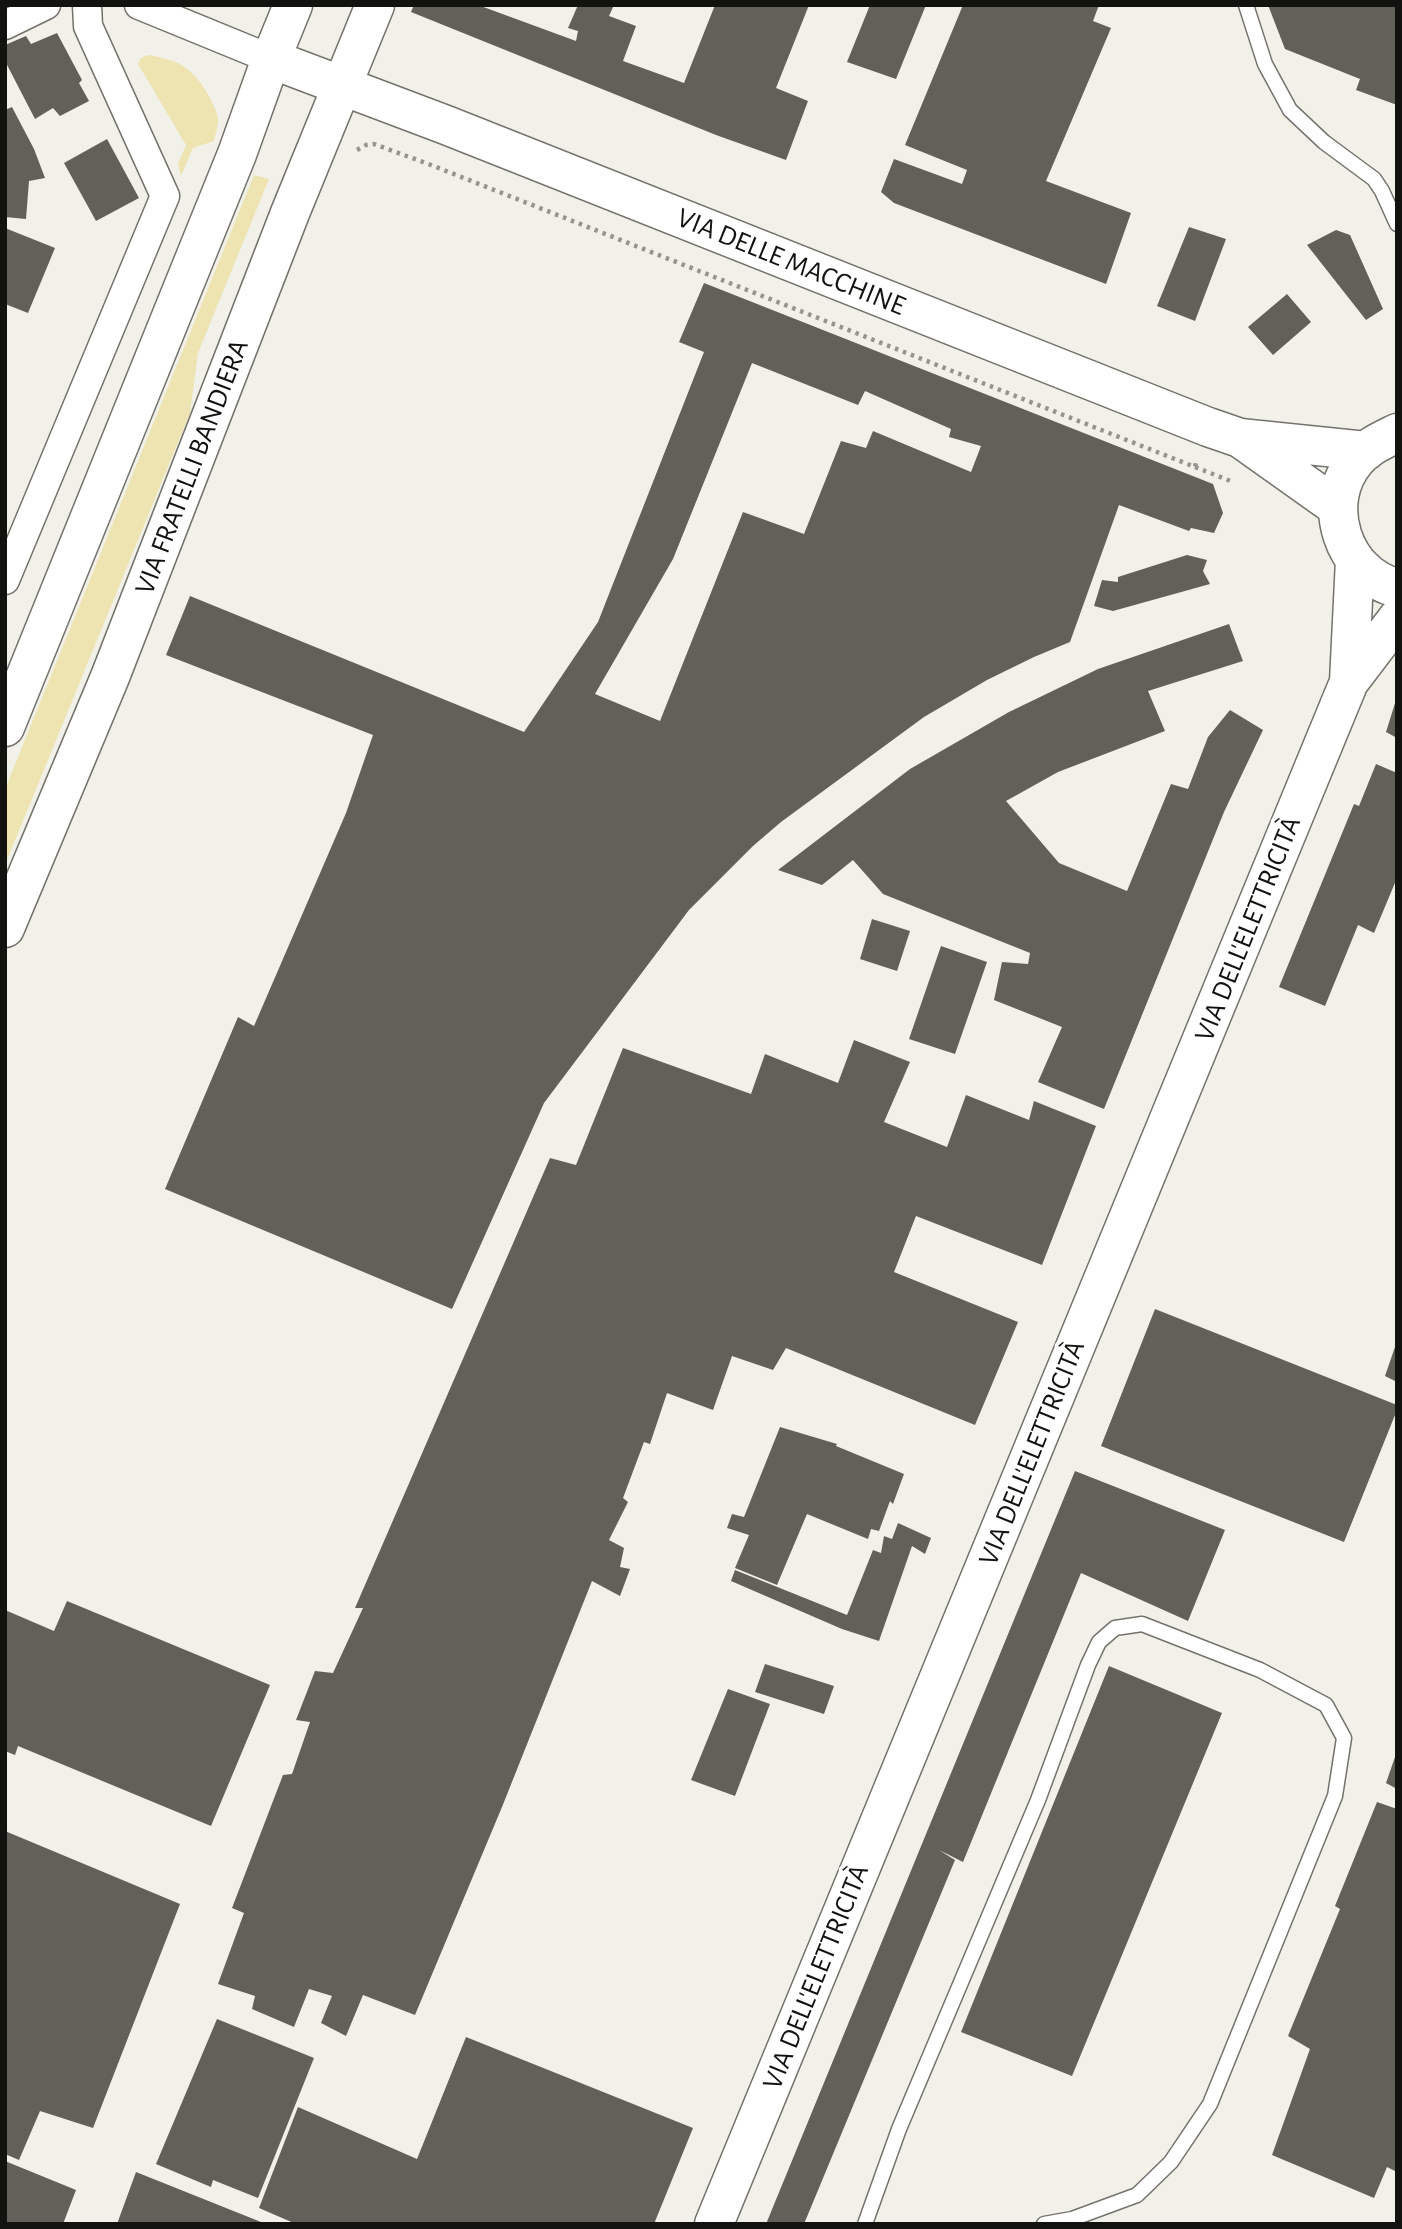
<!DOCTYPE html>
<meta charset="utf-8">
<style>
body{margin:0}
#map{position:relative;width:1402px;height:2229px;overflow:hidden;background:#f2f1e9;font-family:"Alegreya Sans",sans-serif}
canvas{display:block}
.frame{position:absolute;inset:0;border:7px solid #12120f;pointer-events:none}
</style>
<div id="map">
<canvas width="1402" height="2229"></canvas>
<div class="frame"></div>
</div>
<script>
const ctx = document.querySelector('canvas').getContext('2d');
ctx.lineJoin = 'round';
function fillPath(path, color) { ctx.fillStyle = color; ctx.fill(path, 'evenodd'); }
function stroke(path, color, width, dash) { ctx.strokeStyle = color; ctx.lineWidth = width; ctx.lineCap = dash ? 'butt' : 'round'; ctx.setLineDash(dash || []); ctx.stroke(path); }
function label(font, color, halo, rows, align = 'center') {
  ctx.font = font + ' "Alegreya Sans",sans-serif'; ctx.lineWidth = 7; ctx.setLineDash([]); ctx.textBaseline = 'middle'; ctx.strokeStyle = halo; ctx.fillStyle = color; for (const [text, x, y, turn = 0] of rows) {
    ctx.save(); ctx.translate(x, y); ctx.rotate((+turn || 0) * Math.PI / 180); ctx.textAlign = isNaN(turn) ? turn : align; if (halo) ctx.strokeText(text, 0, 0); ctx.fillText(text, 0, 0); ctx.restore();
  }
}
fillPath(new Path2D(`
 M149,55c33,6 45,14 61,43 3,6 7,14 8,21 1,6 -3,15 -4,22l-21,7 -12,28 -3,-12 8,-19 -48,-81 3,-6z
 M254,175l15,4 -71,174 -8,60 -185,452v-76z`), '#ede4b1');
fillPath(new Path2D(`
 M414,5h64l98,36 2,-10 -10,-3 10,-23h36l-5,11 27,10 -13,35 61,22 31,-78h94l-33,83 32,13 -22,59 -70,-25 -305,-123z
 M870,5h56l-30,74 -49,-17z
 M963,5h136l-6,16 18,7 -65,153 85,32 -25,71 -212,-81 -13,-11 13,-33 68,25 5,-14 -62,-25z
 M1268,5h129v100l-41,-15 4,-11 -75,-30z
 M57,33l25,47 -3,3 10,18 -29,15 -7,-8 -18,11 -30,-58v-16l21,-9 5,8z
 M12,107l22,42 11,29 -16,3 -3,38 -21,-2v-107z
 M107,139l32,59 -43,23 -32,-58z
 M1189,227l37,12 -31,82 -38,-15z
 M5,228l50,20 -27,65 -23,-9z
 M1336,230l14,5 33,74 -17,11 -59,-75z
 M704,283l509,201 10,29 -9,20 -23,-5 -2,3 -70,-26 -49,137 -36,15 -47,23 -63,37 -143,105 -28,24 -64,64 -145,193 -92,206 -287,-120 73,-172 16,9 92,-213 27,-78 -207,-80 24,-59 334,136 74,-110 106,-270 -25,-10zM752,363l106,42 7,-14 86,38 -2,8 32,9 -10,26 -98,-41 -7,17 -25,-7 -37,93 -61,-22 -83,209 -65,-27 78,-135z
 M1287,294l24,28 -38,33 -25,-28z
 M1187,555l20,5 -4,11 7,13 -97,27 -19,-5 8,-26 16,2v-5z
 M1229,624l14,37 -95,30 17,40 -107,41 -52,29 53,62 68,28 44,-107 17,5 20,-52 22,-27 33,20 -39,82 -120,297 -66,-27 24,-55 -68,-27 8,-38 26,2 2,-11 -147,-59 -30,-34 -31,25 -44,-15 132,-101 99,-57 89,-43z
 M1396,700h1v38l-11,-6z
 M1376,764l21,9v105l-23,55 -16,-8 -33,81 -46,-19 75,-183 5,2z
 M872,919l38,12 -13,40 -37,-12z
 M941,946l46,16 -32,92 -46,-15z
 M854,1040l56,22 -26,60 63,25 19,-52 63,25 5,-19 62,25 -54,139 -126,-49 -22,56 124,50 -43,103 -189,-77 -13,22 -41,-14 -19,54 -46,-17 -17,51 -6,-2 -21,56 5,4 -19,38 15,8 -4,19 10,2 -10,27 -28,-15 -90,226 -87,208 -52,-20 -17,41 -25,-13 11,-27 -23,-7 -15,38 -42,-18 3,-13 -37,-12 26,-71 -12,-5 51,-133 9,-1 18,-52 -14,-2 19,-49 18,2 30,-65h-8l195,-450 26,7 47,-117 128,46 14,-40 73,29z
 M1155,1309l242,96v5l-53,132 -243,-96z
 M1396,1344h1v38l-12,-6z
 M780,1427l57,17 -1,2 68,28 -11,30 -3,-3 -11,30 -8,-2 -3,10 -61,-25 -30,71 -42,-17 14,-33 -22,-7 5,-14 12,3z
 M1075,1471l150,59 -37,91 -107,-48 -118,289 -24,-12 16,10 -151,364h-38z
 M898,1523l33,15 -6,16 -13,-8 -33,95 -37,-12 -111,-48 4,-11 112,45 26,-65 8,3 3,-17 8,3z
 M67,1601l203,84 -59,141 -193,-80 -3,9 -10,-4v-141l49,21z
 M765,1664l69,22 -10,28 -69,-22z
 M1109,1666l113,47 -150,363 -111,-44z
 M728,1689l42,15 -35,92 -44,-16z
 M1396,1754h1v35l-11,-6z
 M1377,1802l20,7v363l-10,-5 -13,31 -102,-43 38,-106 -22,-13 52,-127 -5,-3z
 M5,1831l175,73 -87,224 -53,-17 -21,49 -14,-6z
 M217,2019l97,39 -56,140 -45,-18 -2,7 -55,-23z
 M466,2037l227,91 -39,96h-358l-37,-16 39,-101 119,52z
 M5,2161l71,29 -13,34h-58z
 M136,2172l130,52h-149z`), '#616059');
const lane = new Path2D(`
 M1246,5l19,59 25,46 34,32 50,37 8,12 15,33
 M865,2224l34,-95 139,-329 50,-135 11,-23 16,-14 27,-4 118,46 66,35 18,33 -9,58 -125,308 -39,58 -34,33 -65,24 -28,5`);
const street = new Path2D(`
 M139,5l132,54
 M5,25l41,-20
 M5,580l160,-384 -77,-170 -1,-21`);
const secondary = new Path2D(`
 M271,59l175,66 762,302 32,11 126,13
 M1397,433c-16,8 -30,14 -41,27 -37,43 -13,115 41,128
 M1240,438l97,69
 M1349,682l6,-122
 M5,727l232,-573 34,-95 22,-54
 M5,928l105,-251 180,-464 85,-208
 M714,2224l635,-1542 48,-63`);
stroke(lane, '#73726b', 17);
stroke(street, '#73726b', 31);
stroke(secondary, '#73726b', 41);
stroke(new Path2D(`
 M357,150l9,-5 8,-1 57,21 764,302 1,-4
 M1195,467l38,15`), '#95948e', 4.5, [3.5, 5]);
stroke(lane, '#fff', 14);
stroke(street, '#fff', 28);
stroke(secondary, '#fff', 38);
label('28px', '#12120f', '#fff', [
 ["VIA DELLE MACCHINE",791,262,22],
 ["VIA FRATELLI BANDIERA",192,467,-69],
 ["VIA DELL'ELETTRICITÀ",1248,929,-68],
 ["VIA DELL'ELETTRICITÀ",1032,1453,-68],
 ["VIA DELL'ELETTRICITÀ",816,1977,-68]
]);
</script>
